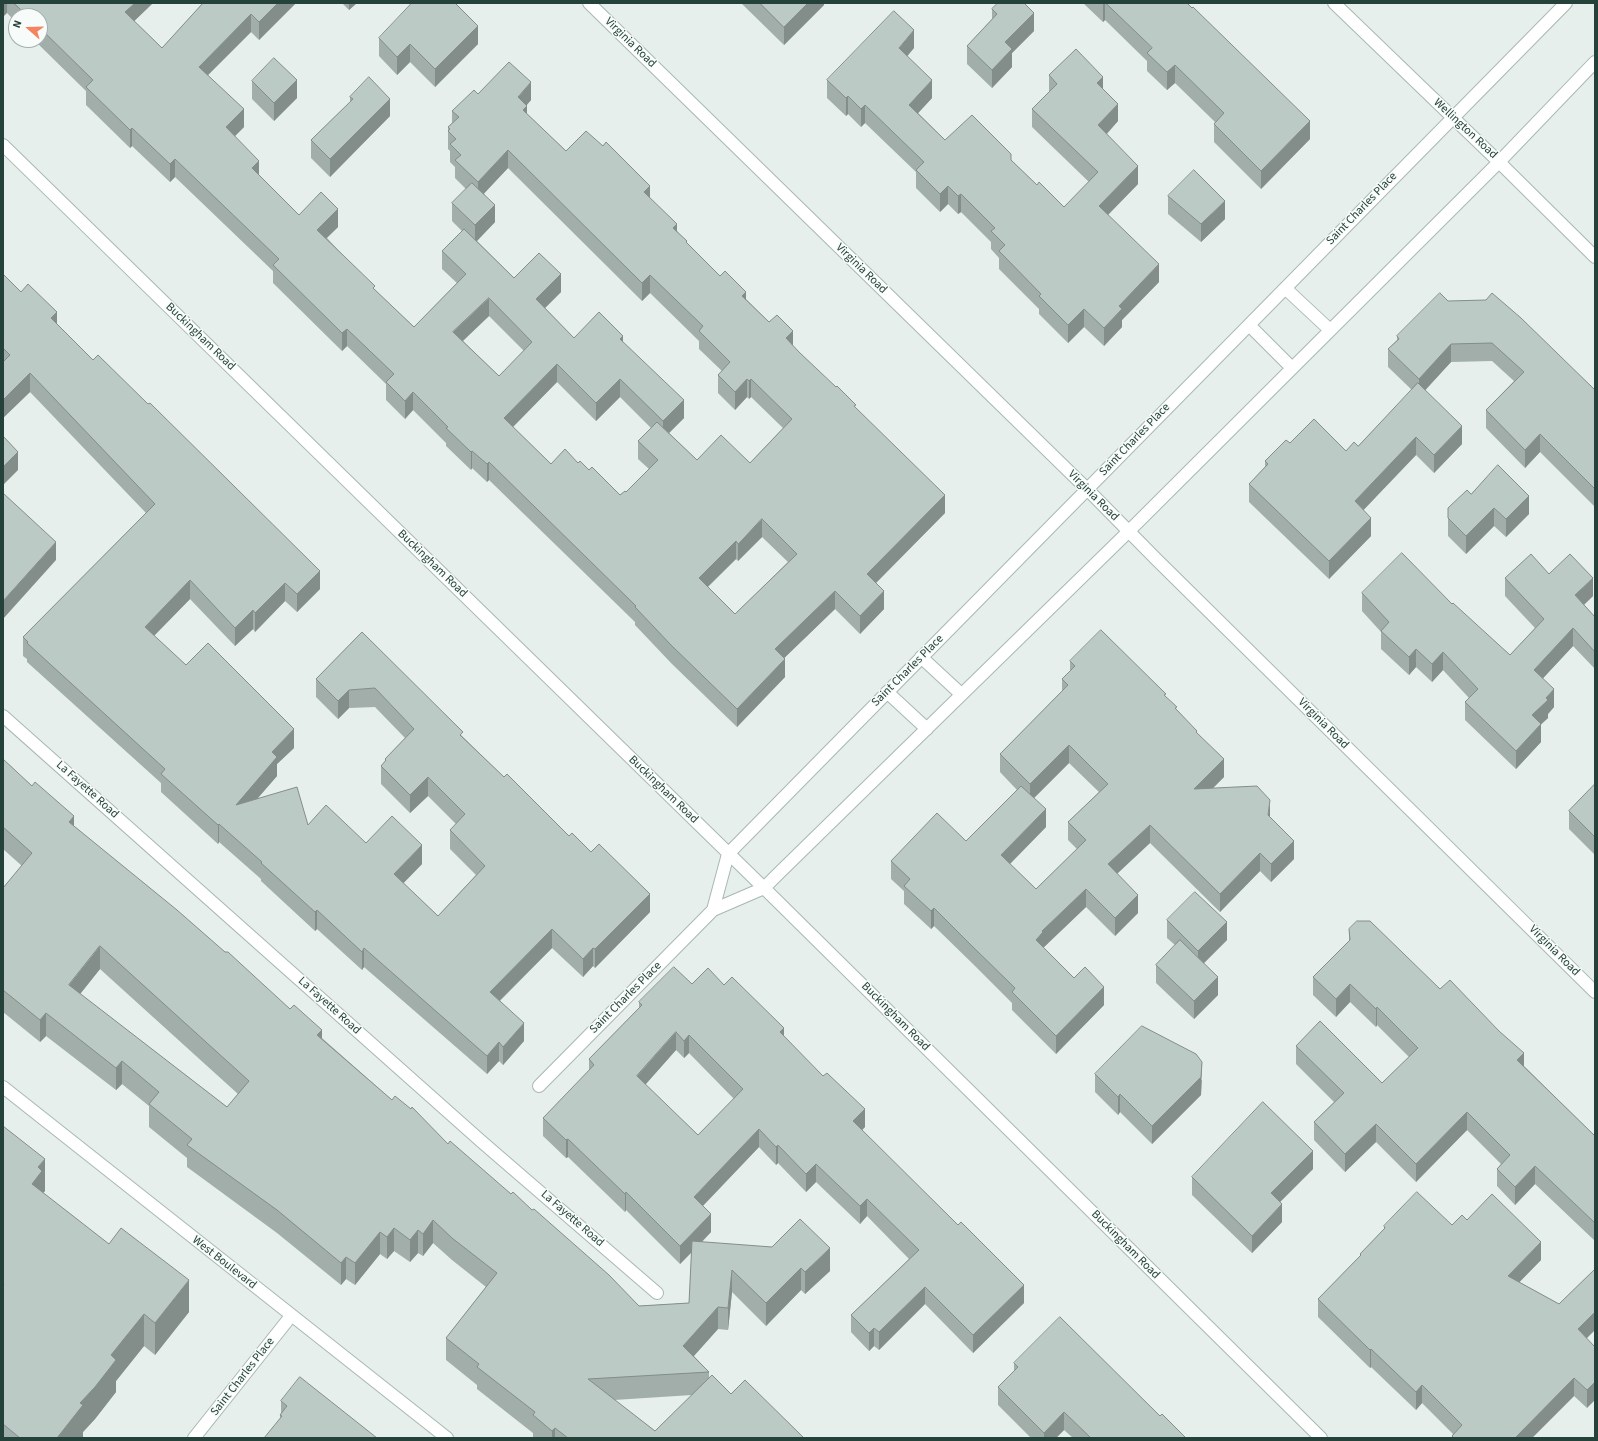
<!DOCTYPE html>
<style>
body{margin:0}
#map{position:relative;width:1598px;height:1441px;overflow:hidden;background:#e6efeb;font-family:"Source Sans 3",sans-serif}
canvas{display:block}
.frame{position:absolute;inset:0;border:4px solid #24423a;pointer-events:none}
.north{position:absolute;left:8px;top:8px;width:40px;height:40px;box-sizing:border-box;background:#f7fbf9;border:1px solid #a3b1ad;border-radius:50%;rotate:290deg;font-size:11px;font-weight:700;line-height:16px;text-align:center;color:#24423a}
.north::after{content:'';display:block;margin:auto;width:14px;height:18px;background:#f4845f;clip-path:polygon(50% 0,100% 100%,50% 72%,0 100%)}
</style>
<div id="map">
<canvas width="1598" height="1441"></canvas>
<div class="frame"></div>
<div class="north">N</div>
</div>
<script>
const ctx = document.querySelector('canvas').getContext('2d');
ctx.lineJoin = 'round';
function stroke(path, color, width, dash) { ctx.strokeStyle = color; ctx.lineWidth = width; ctx.lineCap = dash ? 'butt' : 'round'; ctx.setLineDash(dash || []); ctx.stroke(path); }
function fillPath(path, color) { ctx.fillStyle = color; ctx.fill(path, 'evenodd'); }
function label(font, color, halo, rows, align = 'center') {
  ctx.font = font + ' "Source Sans 3",sans-serif'; ctx.lineWidth = 3; ctx.setLineDash([]); ctx.textBaseline = 'middle'; ctx.strokeStyle = halo; ctx.fillStyle = color; for (const [text, x, y, turn = 0] of rows) {
    ctx.save(); ctx.translate(x, y); ctx.rotate((+turn || 0) * Math.PI / 180); ctx.textAlign = isNaN(turn) ? turn : align; if (halo) ctx.strokeText(text, 0, 0); ctx.fillText(text, 0, 0); ctx.restore();
  }
}
const minor = new Path2D(`
 M589,3l498,486 70,71 438,432
 M1334,3l165,159 96,95
 M3,145l761,743 557,550
 M1285,288l45,42
 M1249,325l43,43
 M921,657l40,37
 M887,692l40,37
 M3,716l479,426 175,151
 M713,910l15,-56 838,-851
 M539,1086l174,-176 51,-22 15,-15 349,-341 371,-370 96,-100
 M3,1087l444,351
 M194,1438l97,-122`);
stroke(minor, '#a8b8b2', 14);
stroke(minor, '#fff', 12);
fillPath(new Path2D(`
 M3,3h150l-19,18 28,27 41,-45h93l-37,37 -8,-8 -43,43 36,52 -9,9 24,40 40,39 39,12 -11,11 48,52 39,37 43,-44 -15,-14v-18l20,-20 -10,-10v-18l14,-14 -11,-11v-11l-5,-5v-11l-2,-2v-22l4,-4v-12l26,-17 53,6 -5,6 1,8 39,37 84,47 37,45 33,33 26,23 53,53 57,56 89,105 -69,70 8,26 -24,25 -25,-25 -51,49 1,19 -48,50 -66,-64 -36,-38v-3l-146,-142 -2,2 -15,-14 -1,2 -25,-24v-3l-33,-33 -8,9 -19,-19v-16l-39,-38 -5,5 -69,-68v-12l-98,-94 -5,5 -38,-36 -2,2 -44,-43v-14l-52,-51h6v-24h-24v6l-9,-9zM508,168l134,133 8,-8 49,48v8l23,22 -4,4v18l17,17 12,-13 2,2 2,-2 32,31 -33,35 -53,-3 -28,-27 15,-15 -61,-76 -49,-4 -29,-30 16,-16 -47,-14 -37,-37 18,-19 -11,-29zM489,316l35,35 -25,25 -36,-35zM557,382l39,39 24,-24 31,31 -13,13v18l11,10 -23,23 -6,3 -31,-25 -11,-7 -27,1 -38,-37zM762,537l26,25 -53,52 -27,-27 28,-28 2,2z
 M342,3h15l-8,7z
 M741,3h83v2l-40,40z
 M1083,3h104l123,136 -49,50 -47,-47v-18l1,-2 -40,-39 -8,7 -20,-19v-10l-42,-41 -2,2z
 M992,9l42,22 -22,22v14l-20,21 -25,-24v-18l25,-27z
 M379,38l99,6 -43,43 -25,-25 -13,13 -18,-19z
 M914,48l-7,8 25,42 -14,15 27,27 66,20 26,25 27,22 25,-25 -57,-55v-18l17,-17v-17l54,14 15,32 -11,13 31,50 -30,31 51,67 -37,38v7l-18,19 -20,-19 -16,16 -29,-29v-5l-40,-40v-11l-8,-9v-7l-30,-30 -3,2 -10,-10 -8,8 -24,-24v-16l-51,-49 -4,4 -13,-13 -2,2 -19,-18v-18z
 M252,81l45,17 -23,23 -22,-22z
 M350,97l40,19 -60,61 -19,-19v-18l39,-38z
 M1168,196l57,23 -24,23 -33,-28z
 M3,274l18,18 36,32 263,265 -23,23 -12,-11 -30,31 -2,-3 -18,17 -45,-47 -36,37 32,29 108,83 -17,16v12l-19,22 50,27 58,18 56,21 -19,19 35,33 38,-41 -26,-26v-19l6,-6 -28,-28 -18,17 -29,-29v-18l4,-4v-3l20,-21 -30,-31 -26,1 -11,11 -22,-22v-18l46,-47 101,105 41,40 65,59 81,76 -55,56 -2,-2 -10,11 -31,-29 -52,53 24,40 -21,24 -4,-4 -12,13 -123,-107 -2,3 -45,-41 -2,2 -54,-50v-2l-42,-37 -1,2 -57,-52v-9l-134,-121v-3l-4,-3v-19l123,-124 -116,-121 -27,26z
 M1448,301l147,89v117l-55,-55 -15,16 -39,-40v-18l28,-29 -22,-20 -41,1 -26,28 37,54 -28,29 -18,-18 -53,55 8,26 -42,43 -80,-77v-18l16,-17v-6l25,-18 56,8 12,-5 54,-56 -24,-23v-18l9,-9v-4z
 M1471,494l58,20 -23,23 -12,-11 -28,28 -18,-18v-28z
 M1549,574l44,22 -9,9 11,12v52l-22,-23 -30,32 11,29 -6,7v4l-7,6v18l-25,27 -51,-49v-18l4,-4 -26,-28 -11,12 -16,-15 -7,8 -28,-26v-17l-19,-21v-18l90,11 58,51 25,-27 -30,-32v-18z
 M1070,661l96,36 31,36 27,44 -11,11 57,29 24,42 -23,23 -11,-11 -40,41 -70,-69 -33,31 21,39 -23,23 -29,-29 -43,41 31,30 30,27 -48,49 -44,-44v-7l-40,-40 -38,-37 -3,3 -27,-25v-13l-13,-12v-18l75,-20 51,-51 -17,-18v-18l62,-63v-12l8,-8zM1069,763l30,29 -31,30v18l9,9 -41,40 -26,-25 36,-37 -12,-29z
 M3,759l71,67 248,212 70,62 119,94 21,16 107,96 50,-3 3,-51 -12,12 -54,-54 -1,2 -57,-55 -2,1 -23,-22v-18l46,-47v-12l50,-51v-6l53,-18 32,1 60,51 81,91 -3,3 162,173 -51,50 -48,-49 -46,46 -5,-4 -5,5 -18,-19v-17l58,-56 -42,-43 -7,8 -44,-42 -10,10 -28,-29 -2,2 -17,-18 -56,59 8,26 -9,10 128,29 -25,23 -4,-4 -35,36 -34,-34 -4,38 -10,-1 -24,27 15,16v6l22,16 73,44h-270l-1,-1v-4l-56,-44v-4l-31,-25v-22l40,-51 -34,-27 -19,-17 -10,13 -5,-3 -8,9 -16,-11 -7,8 -7,-5 -25,31 -9,-6 -5,6 -64,-52 -90,-66v-9l-38,-31v-21l-27,-22 -6,6 -70,-54 -6,6 -37,-30v-124l19,-22 -19,-17zM100,969l138,125 -11,13 -147,-113zM676,1050l8,8 5,-5 45,46 -36,36 -53,-50zM692,1395l-37,36 -41,-31z
 M1595,784v71l-26,-26v-18z
 M1167,920l60,20 -23,23 14,32 -24,24 -38,-36v-18l19,-20 -8,-7z
 M1349,929l91,60 84,77 71,70v105l-60,-57 -20,21 -18,-19v-17l4,-5 -34,-34 -51,52 -40,-40 -31,30 -31,-32v-18l20,-20 -38,-38v-18l86,37 27,-26 -32,-32 -1,2 -26,-25 -14,15 -23,-22v-18l36,-36z
 M1095,1074l107,6 -1,15 -49,49 -32,-32 -2,3 -23,-23z
 M3,1126l42,65 -2,2 146,119 -34,43 -11,-9 -28,35v11l-21,27 -12,13v6h-80z
 M1313,1169l-33,33 2,20 -30,31 -60,-58v-18z
 M1467,1220l74,40 -22,22 40,22 36,-35v61l-9,8 9,9 -8,61 -13,-12 -42,42h-80v-2l1,-2 -31,-31 -6,7 -45,-43 -1,1 -52,-51v-18l42,-43v-2l24,-25v-3l68,-1z
 M1014,1363l146,53 26,22h-113l-9,-8 -8,8h-25l-33,-33v-18l16,-16z
 M281,1401l96,37 -97,-20v-3l1,-2z`), '#a1aea9');
fillPath(new Path2D(`
 M3,3h4v10l-4,4z
 M135,3h18l-28,27v-18z
 M278,3h18l-37,37v-18z
 M349,3h8l-8,7z
 M808,3h16v2l-40,40v-18z
 M1104,3h1v17l-2,2v-18z
 M1034,13v18l-22,22v14l-20,21v-18l13,-28z
 M251,14v18l-52,52v-17z
 M478,26v18l-43,43v-18z
 M914,30v18l-15,18v-18z
 M410,44v18l-13,13v-18z
 M1175,65v18l-8,7v-18z
 M1103,77v18l-6,-12z
 M297,80v18l-23,23v-18z
 M932,80v18l-23,25v-18z
 M531,82v18l-13,15v-18z
 M848,96v18l-2,2v-18z
 M390,99v17l-60,61v-18z
 M1118,104v17l-20,22v-18z
 M865,105v18l-4,4v-18z
 M527,106v18l-4,-14z
 M244,109v18l-18,18v-18z
 M1310,121v18l-49,50v-18z
 M132,128v18l-2,2v-18z
 M508,150v18l-30,32v-18z
 M175,159v18l-5,5v-18z
 M259,161v18l-7,-11z
 M1138,166v18l-39,40v-18z
 M650,186v18l-6,-12z
 M948,186v18l-8,8v-18z
 M961,194v18l-3,2v-18z
 M1225,201v18l-24,23v-18z
 M495,205v17l-20,21v-18z
 M338,209v18l-21,20v-17z
 M677,224v18l-4,-14z
 M1159,264v18l-37,38v7l-18,19v-18l15,-22z
 M561,274v18l-25,25v-18z
 M650,275v18l-8,8v-18z
 M746,292v18l-4,-14z
 M489,298v18l-36,34v-18z
 M1084,309v18l-16,16v-18z
 M57,312v19l-6,-13z
 M347,329v17l-5,5v-18z
 M793,331v17l-7,-10z
 M623,336v18l-3,-15z
 M1451,344v18l-32,35v-18z
 M557,364v18l-53,54v-18z
 M30,373v19l-27,26v-18z
 M620,379v18l-24,24v-18z
 M747,379v18l-12,13v-18z
 M751,379v18l-2,2v-18z
 M413,392v18l-8,9v-18z
 M684,400v18l-21,21v-18z
 M1462,426v18l-28,29v-18z
 M1540,434v18l-15,16v-18z
 M1416,437v18l-61,64v-18z
 M472,451v17l-1,2v-18z
 M18,452v18l-15,15v-18z
 M489,462v18l-2,2v-18z
 M945,495v18l-78,79v-18z
 M1529,496v18l-23,23v-18z
 M1494,508v18l-28,28v-18z
 M1371,518v18l-42,43v-18z
 M762,519v18l-24,24v-17z
 M736,541v18l-37,36v-17z
 M56,542v18l-53,59v-18z
 M320,571v18l-23,23v-18z
 M1593,578v18l-18,17v-18z
 M190,580v19l-45,46v-18z
 M285,583v18l-30,31v-19z
 M835,591v18l-60,58v-18z
 M884,591v18l-24,25v-18z
 M253,610v19l-18,17v-18z
 M1573,628v18l-39,42v-18z
 M1416,649v18l-7,8v-18z
 M1443,652v18l-11,12v-18z
 M785,659v18l-48,50v-18z
 M1554,689v18l-6,7v4l-16,15v-18l14,-17z
 M349,690v18l-11,11v-18z
 M1541,724v18l-25,27v-18z
 M294,729v19l-17,16v12l-41,47v-18l36,-53z
 M1069,745v18l-39,39v-18z
 M1224,759v18l-30,30v-18z
 M428,777v19l-18,17v-18z
 M1270,800v18l-2,-3z
 M1046,809v18l-45,46v-18z
 M74,816v23l-5,-17z
 M219,824v18l-1,2v-19z
 M1150,825v18l-42,39v-18z
 M1294,841v18l-23,23v-18z
 M422,845v19l-28,29v-19z
 M1260,853v18l-40,41v-18z
 M1086,889v18l-43,41 -7,-8 6,-9z
 M650,894v18l-55,56v-19z
 M1138,895v18l-23,23v-18z
 M934,908v18l-3,3v-18z
 M317,910v19l-2,2v-19z
 M1227,922v18l-29,29v-18z
 M552,929v19l-62,62v-18z
 M100,946v23l-31,39v-23z
 M364,948v19l-2,3v-18z
 M593,948v18l-10,11v-18z
 M1218,977v18l-24,24v-18z
 M1350,984v18l-14,15v-18z
 M1104,987v18l-48,49v-18z
 M1377,1007v18l-1,2v-18z
 M46,1013v23l-6,6v-22z
 M524,1023v18l-21,24v-18z
 M784,1028v18l-4,-14z
 M322,1030v22l-5,-17z
 M676,1032v18l-39,44v-18z
 M689,1035v18l-5,5v-17z
 M499,1042v19l-12,13v-18z
 M1524,1053v18l-7,-11z
 M122,1061v23l-6,6v-22z
 M1202,1062l-1,33 -49,49v-18z
 M1120,1094v18l-2,3v-18z
 M865,1109v18l-12,12v-18z
 M1467,1112v18l-51,52v-18z
 M1376,1124v18l-31,30v-18z
 M759,1129v18l-65,68v-18z
 M568,1139v18l-2,1v-18z
 M778,1145v18l-2,2v-18z
 M1313,1151v18l-42,42v-18z
 M45,1159v32l-3,3 -10,-10 6,-17z
 M816,1164v18l-10,10v-18z
 M1535,1166v18l-20,21v-18z
 M626,1192v18l-1,2v-18z
 M867,1199v17l-7,8v-18z
 M1282,1204v18l-30,31v-17z
 M711,1214v18l-31,32v-18z
 M433,1220v23l-10,13v-22z
 M394,1228v23l-7,8v-22z
 M418,1230v23l-8,9v-22z
 M380,1232v22l-25,31v-22z
 M1541,1242v18l-33,34v-18z
 M830,1248v23l-25,23v-22z
 M346,1257v22l-5,6v-22z
 M801,1268v22l-35,36v-23z
 M732,1270v22l-4,38v-22z
 M189,1280v32l-34,43v-32z
 M1024,1285v18l-51,50v-18z
 M925,1287v17l-46,46v-18z
 M718,1307v22l-35,39v-22z
 M1595,1312v18l-17,17v-18z
 M144,1314v32l-28,35v11l-21,27 -12,13v6h-26l54,-83z
 M874,1328v18l-5,5v-18z
 M1371,1349v18l-1,1v-18z
 M1574,1378v18l-42,42h-16v-1z
 M1595,1382v18l-8,8v-18z
 M1422,1385v18l-6,7v-18z
 M1064,1412v18l-8,8h-12v-5z
 M555,1428v10h-3v-7z`), '#838d89');
const building = new Path2D(`
 M14,3h121l-10,9 37,36 41,-45h75l-19,19 -8,-8 -52,53 45,42 -18,18 33,34 -7,7 47,47 22,-23 17,17 -21,21 58,56 -2,2 41,39 52,-53 -24,-23 22,-22 50,49 25,-25 22,21 -25,25 38,39 25,-26 24,24 -3,3 64,61 -21,21 -43,-42 -24,24 -39,-39 -53,54 47,46 14,-15 13,14 2,-2 9,9 3,-3 28,28 5,-4 1,1 32,-32 -20,-19 19,-19 40,38 24,-25 29,28 42,-44 -41,-40 -2,2 -2,-2 -12,13 -17,-17 12,-13 -31,-31 4,-5 -53,-51 -8,8 -134,-133 -30,32 -23,-22 6,-5 -11,-11 6,-5 -8,-8 2,-2 -2,-2 11,-10 -7,-6 22,-21 4,4 31,-32 22,20 -13,15 9,9 -4,4 43,41 20,-20 17,15 3,-4 44,44 -6,6 33,32 -4,4 14,13 -1,1 34,34 5,-5 21,21 -4,4 27,26 8,-7 16,16 -7,7 13,14 37,35 1,-1 19,19 -2,1 91,89 -78,79 17,17 -24,25 -25,-25 -60,58 10,10 -48,50 -66,-64 -36,-38 1,-1 -147,-144 -2,2 -15,-13 -1,1 -25,-24 2,-1 -35,-35 -8,9 -19,-19 8,-8 -47,-45 -5,4 -69,-68 6,-6 -104,-100 -5,5 -38,-36 -2,2 -44,-43 7,-7 -53,-52v-12h-12zM489,298l43,44 -33,34 -46,-44zM762,519l35,35 -62,60 -36,-36 37,-37 2,3z
 M412,3h43l23,23 -43,43 -25,-25 -13,13 -18,-19z
 M760,3h48l-24,24z
 M998,3h26l10,10 -29,29 7,7 -20,21 -25,-24 30,-32 -5,-5z
 M1106,3h81l5,5 1,-1 117,114 -49,50 -47,-47 10,-11 -49,-48 -8,7 -20,-19 5,-5z
 M894,11l20,19 -15,18 33,32 -23,25 36,35 27,-25 39,39v6l26,25 2,-3 25,25 34,-35 -66,-63 25,-25 -8,-9 27,-26 27,28 -6,6 21,21 -20,21 40,41 -39,40 60,58 -40,42 3,3 -18,19 -20,-19 -16,16 -29,-29 2,-2 -42,-43 6,-6 -14,-14 4,-3 -34,-34 -3,2 -10,-10 -8,8 -24,-24 8,-8 -59,-57 -4,4 -13,-13 -2,2 -19,-18z
 M274,58l23,22 -23,23 -22,-22z
 M369,77l21,22 -60,60 -19,-19 42,-41 -3,-2z
 M1194,170l31,31 -24,23 -33,-28z
 M472,183l23,22 -20,20 -23,-22z
 M3,274l18,18 7,-8 29,28 -6,6 42,42 5,-5 50,49 2,-1 170,168 -23,23 -12,-11 -30,30 -2,-3 -18,18 -45,-48 -45,47 41,38 22,-22 86,86 -22,23 5,5 -41,48 61,-18 11,38 18,-20 40,38 26,-27 30,29 -28,29 44,42 47,-50 -35,-36 15,-16 -37,-37 -18,18 -29,-29 5,-6 -1,-1 29,-30 -39,-41 -26,2 -11,11 -22,-22 46,-47 101,100 -3,3 44,42 3,-3 62,62 3,-3 19,19 8,-8 51,50 -55,55 -2,-1 -10,11 -31,-30 -62,63 34,31 -21,24 -4,-5 -12,14 -123,-108 -2,4 -45,-42 -2,2 -54,-49 1,-1 -43,-38 -1,1 -57,-51 4,-5 -138,-126 1,-1 -5,-5 132,-133 -125,-131 -27,27v-38l7,-7 -7,-7z
 M1440,293l8,8 38,-1 6,-7 29,25 74,72v99l-55,-55 -15,16 -39,-40 38,-38 -32,-29 -41,1 -32,35 -31,-30 11,-10 -2,-3z
 M1418,383l44,43 -28,29 -18,-18 -61,64 16,17 -42,43 -80,-77 19,-20 -3,-3 21,-21 4,3 24,-24 32,32 8,-9 4,4z
 M3,436l15,16 -15,15z
 M1498,465l31,31 -23,23 -12,-11 -28,28 -18,-18v-10l19,-18 4,4z
 M3,493l53,49 -53,59z
 M1402,553l50,51 1,-1 57,52 34,-36 -39,-41 26,-24 18,20 21,-20 23,24 -18,17 20,22v35l-22,-24 -39,42 20,19 -8,9 2,2 -16,15 9,9 -25,27 -51,-49 13,-13 -35,-37 -11,12 -16,-15 -7,8 -28,-26 8,-9 -27,-29z
 M1101,630l65,64 -2,1 13,12 -2,1 22,23 -1,1 28,27 -30,30 63,-3 13,14 -2,15 26,26 -23,23 -11,-11 -40,41 -70,-69 -42,39 30,31 -23,23 -29,-29 -44,42 1,1 -7,8 38,38 11,-11 19,20 -48,49 -44,-44 3,-4 -43,-42 -38,-38 -3,3 -27,-25 6,-7 -19,-18 46,-48 29,28 55,-55 25,23 -45,46 35,34 50,-49 -18,-18 40,-38 -39,-39 -39,39 -30,-30 68,-69 -6,-6 13,-13 -5,-5z
 M3,759l29,27 3,-4 39,34 -5,6 108,88 48,42h3l13,12 49,45 4,-4 28,25 -5,5 75,65 3,-4 16,13 1,-2 36,37 2,-3 61,53 2,-2 19,18 2,-1 75,66 30,31 50,-3 3,-62 80,6 28,-28 30,29 -25,24 -4,-4 -35,35 -34,-33 -4,38 -10,-1 -35,39 26,26 -121,7 67,52 57,-56 19,19 14,-14 59,58h-236l-13,-10 -3,3 -19,-16 2,-3 -58,-45 2,-3 -33,-26 51,-65 -45,-35 -19,-18 -10,14 -5,-4 -8,10 -16,-12 -7,9 -7,-5 -25,31 -9,-6 -5,6 -64,-53 -90,-65 5,-6 -43,-35 10,-12 -37,-31 -6,7 -70,-55 -6,7 -37,-30v-102l29,-35 -29,-26zM100,946l149,135 -22,26 -158,-122z
 M1595,784v53l-26,-26z
 M1195,892l32,30 -29,29 -31,-31z
 M1357,921h13l70,68 10,-9 49,51 25,22 -7,7 78,76v87l-60,-57 -20,21 -18,-18 13,-14 -43,-43 -51,52 -40,-40 -31,30 -31,-32 30,-29 -48,-47 24,-25 62,62 36,-35 -41,-41 -1,2 -26,-25 -14,15 -23,-22 37,-37 -1,-11z
 M1180,940l38,37 -24,24 -38,-36z
 M674,967l18,17 16,-16 16,17 8,-8 52,51 -4,4 43,44 4,-3 38,36 -12,12 105,104 3,-3 63,63 -51,50 -48,-48 -46,45 -5,-4 -5,5 -18,-18 68,-65 -52,-51 -7,7 -44,-42 -10,10 -28,-29 -2,2 -17,-18 -65,68 17,17 -31,32 -54,-54 -1,2 -57,-55 -2,1 -23,-22 51,-53 -5,-6 53,-54 -3,-3zM676,1032l8,9 5,-6 54,54 -45,46 -61,-59z
 M1142,1026l54,28 6,8 -1,15 -49,49 -32,-32 -2,3 -23,-23z
 M1263,1102l50,49 -42,42 11,11 -30,32 -60,-59z
 M3,1126l42,33 -7,8 4,4 -10,13 77,60 12,-16 68,52 -34,43 -11,-9 -33,41 5,5 -21,27 -15,16 3,2 -26,33h-37l-17,-14v-138l1,-2 -1,-1z
 M1417,1192l35,33 10,-10 5,5 25,-26 49,48 -33,34 51,28 36,-35v43l-17,17 17,18v35l-8,8 -13,-12 -58,59 1,1h-63l-2,-2 10,-11 -40,-40 -6,7 -45,-43 -1,1 -52,-51 43,-44 -1,-1 25,-26 -1,-2z
 M1060,1317l100,99 2,-2 24,24h-95l-27,-26 -20,21 -46,-46 20,-20 -4,-4z
 M300,1377l77,61h-113l18,-22 -2,-1 7,-9 -6,-5z`);
fillPath(building, '#bbcac4');
stroke(building, '#838d89', 1);
label('12px', '#24423a', '#f7fbf9', [
 ["Virginia Road",630,43,44],
 ["Wellington Road",1465,129,43],
 ["Saint Charles Place",1362,209,-46],
 ["Virginia Road",861,269,44],
 ["Buckingham Road",200,337,44],
 ["Saint Charles Place",1135,440,-46],
 ["Virginia Road",1093,496,45],
 ["Buckingham Road",432,564,44],
 ["Saint Charles Place",908,671,-45],
 ["Virginia Road",1323,724,45],
 ["La Fayette Road",87,790,42],
 ["Buckingham Road",663,790,44],
 ["Virginia Road",1554,951,45],
 ["Saint Charles Place",626,998,-45],
 ["La Fayette Road",329,1006,42],
 ["Buckingham Road",895,1017,45],
 ["La Fayette Road",572,1219,41],
 ["Buckingham Road",1125,1245,45],
 ["West Boulevard",224,1263,38],
 ["Saint Charles Place",243,1377,-52]
]);
</script>
